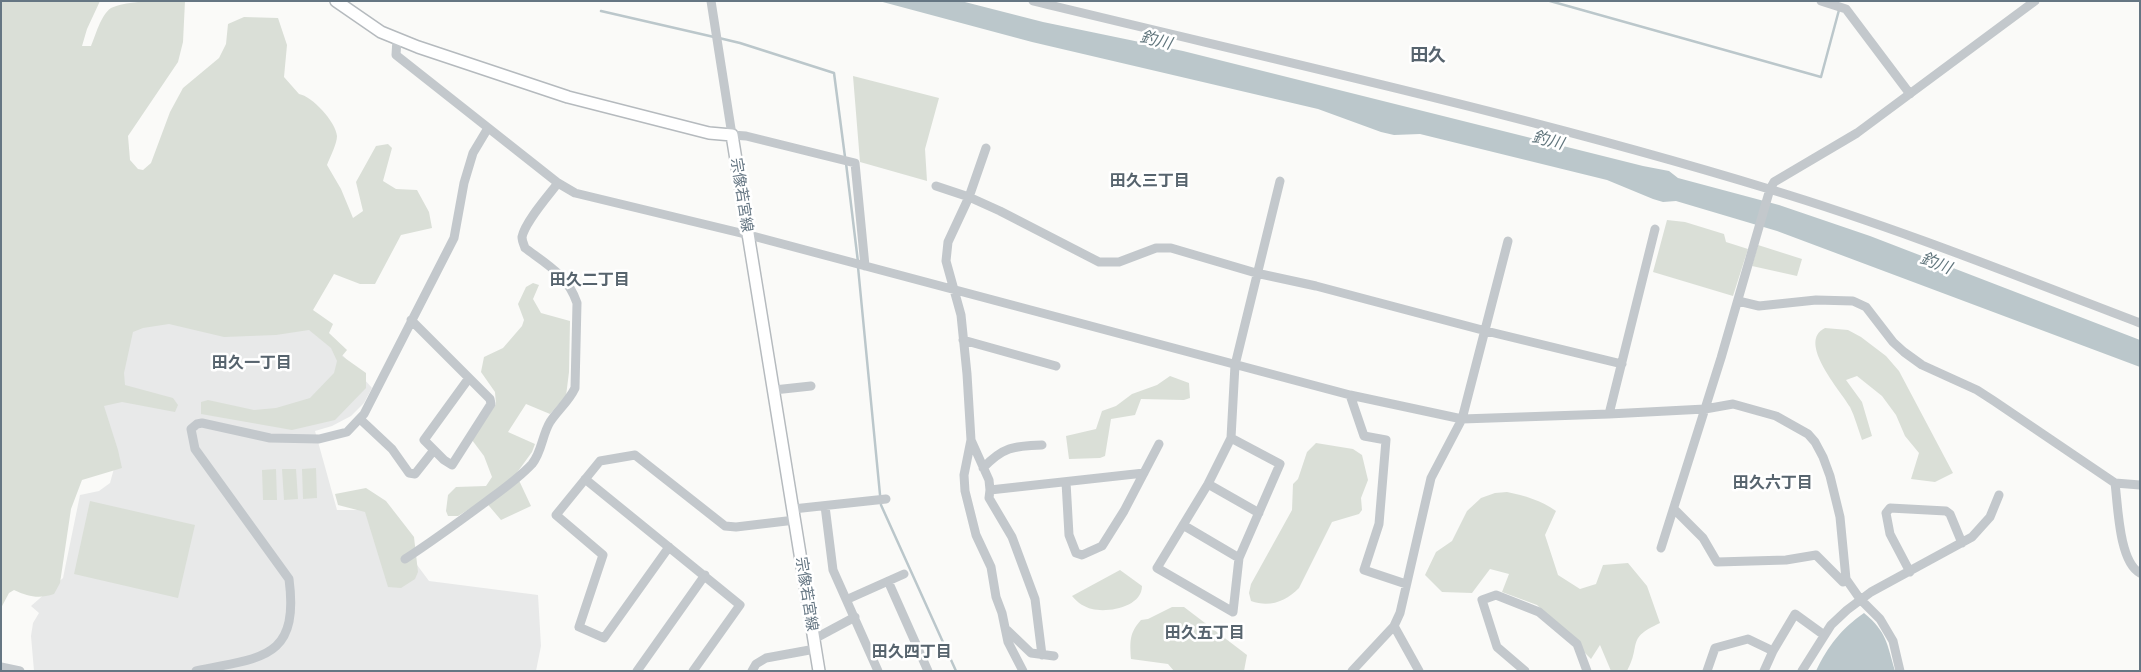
<!DOCTYPE html>
<meta charset="utf-8">
<style>
body{margin:0}
#map{position:relative;width:2141px;height:672px;overflow:hidden;background:#fafaf8;font-family:Commissioner,sans-serif}
canvas{display:block}
.frame{position:absolute;inset:0;border:2px solid #657683;pointer-events:none}
</style>
<div id="map">
<canvas width="2141" height="672"></canvas>
<div class="frame"></div>
</div>
<script>
const ctx = document.querySelector('canvas').getContext('2d');
ctx.lineJoin = 'round';
function fillPath(path, color) { ctx.fillStyle = color; ctx.fill(path, 'evenodd'); }
function stroke(path, color, width, dash) { ctx.strokeStyle = color; ctx.lineWidth = width; ctx.lineCap = dash ? 'butt' : 'round'; ctx.setLineDash(dash || []); ctx.stroke(path); }
function label(font, color, halo, rows, align = 'center') {
  ctx.font = font + ' Commissioner,"Noto Sans JP",sans-serif'; ctx.lineWidth = 5; ctx.setLineDash([]); ctx.textBaseline = 'middle'; ctx.strokeStyle = halo; ctx.fillStyle = color; for (const [text, x, y, turn = 0] of rows) {
    ctx.save(); ctx.translate(x, y); ctx.rotate((+turn || 0) * Math.PI / 180); ctx.textAlign = isNaN(turn) ? turn : align; if (halo) ctx.strokeText(text, 0, 0); ctx.fillText(text, 0, 0); ctx.restore();
  }
}
fillPath(new Path2D(`
 M127,316l186,6 59,66 -8,15 -13,13 -19,10 -17,5 22,79h39l53,71 109,14 3,51 -5,25h-502l-3,-35 2,-13 6,-10 -8,-7 32,-28 17,-83 19,-4 11,-8 6,-22 -16,-56z`), '#e8e9e9');
fillPath(new Path2D(`
 M1,1h99l-13,28 -5,17h9c5,-11 9,-30 20,-38 16,-8 54,-7 74,-7l-2,41 -5,20 -50,74 2,24 8,9 5,1 8,-7 19,-51 13,-24 36,-30 7,-14 2,-20 16,-7 34,1 9,27 -3,32 15,17c13,2 37,28 38,42 0,8 -7,21 -10,29l14,24 12,29 10,-7 -7,-29 20,-36 12,-2 4,4 -9,33 13,8 21,1 12,22 3,16 -31,7 -26,49h-15l-26,-10 -21,36 20,14 -4,9 18,17 -5,6 24,17v15l-31,32 -43,10 -91,-16v-12l7,-2 46,10 22,-2 34,-10 24,-25 3,-12 -6,-13 -22,-18 -33,5 -52,2 -55,-13 -26,4 -10,4 -9,41 1,12 48,13 5,7 -3,7 -53,-10 -18,4 14,44 4,18 -40,12 -11,29 -11,74 -6,11c-15,5 -25,3 -40,-4l-5,3 -8,15z
 M853,76l86,22 -14,51 2,32 -67,-19z
 M1667,220l18,2 39,12 2,8 22,7 -15,47 -80,-24z
 M1758,245l44,14 -5,17 -45,-10z
 M533,283l6,2 -6,14 8,14 29,8 -1,51 -3,24 -16,18 -24,-10 -18,28 27,12 -3,8 -16,22 15,32 -30,14 -17,-20 -26,16h-10l-2,-5 2,-16 8,-8 30,-1 6,-9 -8,-21 -12,-16 24,-36 -1,-12 -14,-20 3,-15 19,-9 19,-22 2,-6 -6,-16 8,-17z
 M1825,328l23,2 13,7 25,19 13,15 54,102 -18,9 -24,-3 8,-26 -14,-17 -9,-21 -14,-19 -25,-20 -11,4 16,22 10,34 -10,4c-4,-11 -7,-23 -12,-33 -9,-16 -54,-65 -25,-79z
 M1170,376l19,7 1,15 -6,2 -43,-1 -6,16 -24,4 -6,37 -5,2 -31,1 -3,-23 30,-7 6,-18 14,-5 16,-12 25,-9z
 M1316,443l37,6 9,6 6,25 -7,18 1,12 -3,4 -27,8 -33,66c-13,13 -29,20 -48,13l-2,-8 2,-9 41,-74 1,-26 5,-5 9,-27z
 M316,468l1,30 -14,1 -1,-30z
 M276,469l1,31h-14l-1,-30z
 M282,469h14l2,30 -14,1z
 M366,488l20,13 28,36 4,35 -3,7 -14,9 -13,-1 -23,-75 -27,-7 -3,-11z
 M1507,492c18,4 34,8 49,19l-11,24 13,40 22,14 16,-5 7,-19 25,-2 19,23 13,37c-35,16 -18,21 -33,48h-16l-11,-26 -9,14 -54,-54 -35,-13 7,-18 -19,-5 -18,24 -30,-1 -17,-17 11,-23 16,-11 15,-30 14,-13 14,-5z
 M90,501l105,24 -17,73 -104,-24z
 M1120,570l22,16c0,21 -34,27 -50,23 -8,-2 -14,-6 -20,-13z
 M1172,607h12l63,48 -3,16h-70l-6,-7 -37,-5c-1,-17 -2,-26 10,-39l7,-1z`), '#dadfd7');
fillPath(new Path2D(`
 M879,1h82l82,21 140,29 460,115 26,5 9,7 101,27 91,31 270,104v27l-363,-136 -101,-30 -13,1 -10,-3 -46,-19 -187,-46 -26,1 -13,-3 -63,-23 -286,-67z
 M1864,613c23,19 23,31 31,58h-79c12,-25 25,-42 48,-58z`), '#bbc7cb');
stroke(new Path2D(`
 M1550,1l271,76 18,-67
 M601,11l113,26
 M719,38l21,5 94,30 11,84
 M846,163l12,99
 M858,267l23,238 75,166`), '#bbc7cb', 2.5);
const major = new Path2D(`
 M336,1l45,31 37,15 150,50 141,36 23,2 87,536`);
stroke(major, '#b5babe', 14);
stroke(new Path2D(`
 M711,1l21,134 14,1 109,27 10,103
 M1033,1c246,60 494,114 736,188 126,38 248,87 371,134
 M1821,1l25,8 64,85
 M397,39l-1,16 162,128 17,10 174,42 601,160 112,24 147,-5 96,-5 28,-5 43,12 32,18 7,8 8,15 7,19 10,41 6,62 14,20 20,20 13,22 7,30
 M986,148l-17,49 -21,45 -2,19 15,54 6,59 4,66 18,40 1,10 154,-17
 M936,186l33,11 31,14 99,51h20l37,-14h15l85,25 60,13 170,45 136,33
 M1738,301l21,5 57,-6 37,1 13,6 27,35 11,10 18,13 55,25 17,11 121,82 25,2
 M411,320l79,79 1,5 -39,61 -8,-5 -20,-20 45,-62
 M963,340l93,26
 M774,390l37,-4
 M1350,395l14,41 22,4 -7,84 -15,46 42,14
 M1609,414l46,-185
 M360,419l32,30 17,24 6,1 19,-24
 M1231,438l49,26 -41,94 -6,54 -76,-44 51,-84z
 M1231,438l4,-73 45,-184
 M971,440l-7,35 1,16 11,44 15,32 5,30 6,16 6,29 15,29
 M983,468c20,-21 30,-22 59,-23
 M585,479l155,126 -47,66
 M1066,482l3,53 7,18 6,2 20,-9 22,-35 35,-67
 M2115,483c3,23 4,79 25,90
 M1208,484l51,29
 M990,490l-1,8 23,39 23,62 7,56
 M825,506l8,64 45,101
 M793,509l93,-10
 M1674,509l29,29 14,24 69,-2 30,-5 27,27 3,-3
 M1183,525l56,33
 M669,547l-65,91 -25,-11 24,-72 -47,-40 44,-54 35,-6 90,71 11,1 59,-7
 M1661,548l60,-190 49,-169 4,-7 83,-49 178,-132
 M405,559c28,-18 55,-38 82,-58 15,-11 32,-23 45,-37 10,-12 10,-29 18,-42 8,-12 19,-21 25,-34l2,-85c-9,-27 -29,-38 -52,-55 -1,-3 -3,-7 -3,-11 3,-15 26,-41 36,-54
 M1910,572l-20,-38 -4,-21 4,-5 56,3 4,3 12,29
 M888,581l40,90
 M848,599l56,-25
 M1394,626l25,45
 M1007,630l24,23 23,3
 M814,639l41,-22
 M1,667l19,4
 M196,671c62,-14 104,-9 93,-92l-94,-130 -4,-20 6,-5 5,-1 68,15 49,1 28,-7 17,-18 90,-176 10,-55 9,-30 15,-25
 M637,671l68,-96
 M752,671l4,-7 10,-6 49,-9
 M1352,671l42,-45 6,-13 31,-135 31,-59 46,-178
 M1525,671l-28,-24 -15,-47 14,-5 43,17 38,32 10,27
 M1707,671l8,-23 33,-9 25,12
 M1764,671l9,-20 22,-37 29,21
 M1802,671l29,-46 16,-15 24,-18 101,-55 18,-20 9,-22`), '#c3c8cc', 9);
stroke(major, '#fff', 11);
label('15px', '#657683', '#fff', [
 ["宗像若宮線",742,195,81],
 ["宗像若宮線",807,594,81]
]);
label('italic 16px', '#60757c', '#fff', [
 ["釣川",1156,40,14],
 ["釣川",1548,140,14],
 ["釣川",1936,263,21]
]);
label('bold 16px', '#57646e', '#fff', [
 ["田久三丁目",1150,181],
 ["田久二丁目",590,280],
 ["田久一丁目",252,363],
 ["田久六丁目",1773,483],
 ["田久五丁目",1205,633],
 ["田久四丁目",912,652]
]);
label('bold 18px', '#57646e', '#fff', [
 ["田久",1428,55]
]);
</script>
